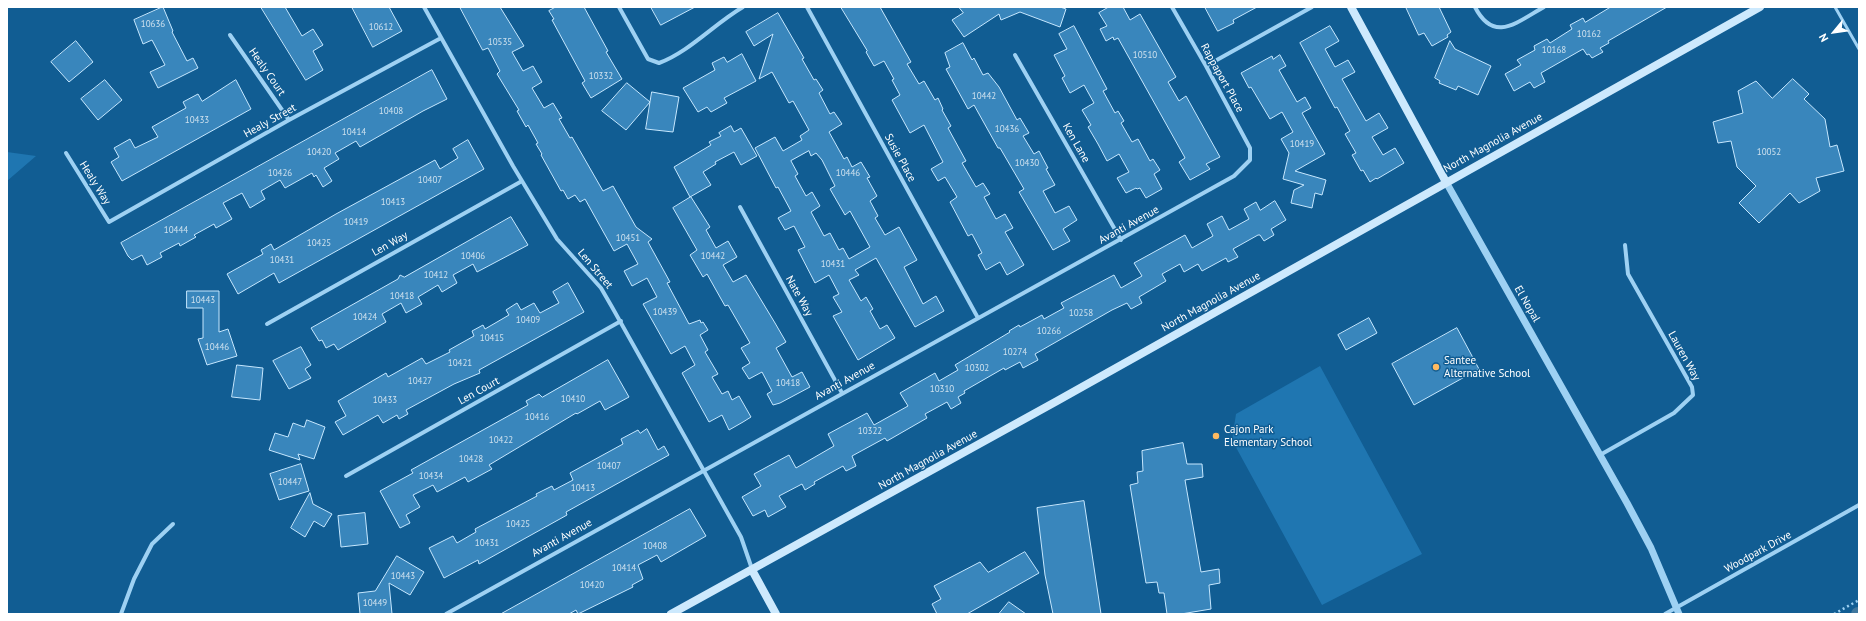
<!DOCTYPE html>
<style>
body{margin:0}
#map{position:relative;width:1866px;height:621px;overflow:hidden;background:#115d93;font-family:"PT Sans",sans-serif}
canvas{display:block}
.frame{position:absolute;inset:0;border:8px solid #fff;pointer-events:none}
.north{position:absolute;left:1814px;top:12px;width:40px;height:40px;-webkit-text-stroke:3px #115d93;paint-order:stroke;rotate:241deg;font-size:11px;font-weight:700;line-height:16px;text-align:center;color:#fff}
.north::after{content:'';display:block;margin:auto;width:14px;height:18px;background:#fff;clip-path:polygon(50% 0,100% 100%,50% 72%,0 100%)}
</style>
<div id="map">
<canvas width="1866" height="621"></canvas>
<div class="frame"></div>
<div class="north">N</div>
</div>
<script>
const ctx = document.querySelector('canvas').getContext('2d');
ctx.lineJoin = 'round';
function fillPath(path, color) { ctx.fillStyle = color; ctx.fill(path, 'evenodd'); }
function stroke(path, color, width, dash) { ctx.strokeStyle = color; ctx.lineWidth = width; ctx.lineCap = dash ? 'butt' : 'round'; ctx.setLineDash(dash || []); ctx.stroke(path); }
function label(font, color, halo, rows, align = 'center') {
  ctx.font = font + ' "PT Sans",sans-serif'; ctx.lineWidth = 3; ctx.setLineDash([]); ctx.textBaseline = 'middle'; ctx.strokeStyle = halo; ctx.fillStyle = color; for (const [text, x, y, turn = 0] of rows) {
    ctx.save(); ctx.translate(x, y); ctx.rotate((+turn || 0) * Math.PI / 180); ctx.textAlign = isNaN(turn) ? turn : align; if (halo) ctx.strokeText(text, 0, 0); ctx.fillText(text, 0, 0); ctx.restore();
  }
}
fillPath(new Path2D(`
 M7,152l29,4 -29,25z
 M1320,366l102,188 -100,51 -90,-165 4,-26z`), '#1f76b1');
stroke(new Path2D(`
 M1858,614h1`), '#40779e', 14);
const building = new Path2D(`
 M163,7l10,24 -1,1 15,29 6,-3 5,10 -40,20 -8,-16 15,-7 -13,-25 -9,4 -9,-24z
 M261,7h24l17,29 11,-7 10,16 -10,6 10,19 -17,10z
 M352,7h37l13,24 -29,16z
 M460,7h40l24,39 -12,6 11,19 10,-5 9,16 -10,6 12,20 9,-5 9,15 -3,1 11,19 2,-1 31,54 10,-5 23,41 16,12 -4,3 22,40 -3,1 22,41 11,-4 1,3 2,-1 5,8 -8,5 8,15 -3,2 13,22 -6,3 10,17 6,-3 4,9 7,-4 12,21 -8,5 -14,8 -7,-15 -13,7 -27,-49 13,-8 -10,-19 -14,8 -28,-50 14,-7 -10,-19 -15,8 -8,-15 14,-7 -11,-20 -13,7 -29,-52 -5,3 -5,-7 -7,4 -5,-9 -2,1 -20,-36 1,-1 -6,-10 2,-1 -10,-18 -2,2 -9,-16 2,-1 -22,-36 3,-3 -12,-23 -5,2z
 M556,7h28l24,44 -2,1 16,27 -31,19 -9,-15 3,-2 -33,-61 2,-1 -5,-8z
 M651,7h44l-34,18z
 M841,7h39l31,55 -4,2 12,20 5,-3 11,19 3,-2 5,11 -1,1 9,16 -3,2 18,33 -4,2 14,24 7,-4 7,11 -6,3 12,22 9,-5 8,14 -8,4 19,33 -17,10 -7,-13 -14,8 -8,-15 4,-2 -10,-19 -4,2 -18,-34 7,-5 -12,-20 -7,4 -7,-12 12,-7 -19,-37 -14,8 -18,-33 8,-5 -8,-15 2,-1 -10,-18 -10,5 -8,-14 1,-1z
 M959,7h101l6,2 -6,18 -40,-15 -19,8 -2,-6 -35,23 -12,-17 11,-7z
 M1109,7h14l7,13 10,-6 36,63 -8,5 11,19 7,-5 34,61 -14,7 4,5 -20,11 -11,-18 6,-4 -1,-2 -66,-118 -4,2 -1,-3 -7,4 -6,-12 7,-3 -8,-13z
 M1205,7h52l-24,13 1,3 -16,8z
 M1406,7h33l12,25 -4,3 1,2 -16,9 -8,-13 -5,2z
 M1611,7h56l-59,34 1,2 -9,5 3,4 -11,6 -3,-4 -2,1 -4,-6 -42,24 4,9 -11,6 -4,-6 -16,9 -9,-17 16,-9 -4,-5 18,-10 -1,-4 13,-7 3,4 22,-14 -2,-4 13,-7 2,4z
 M778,13l26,45 -2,1 12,21 2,-1 7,11 -4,3 11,21 4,-2 8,12 -13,8 15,27 3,-2 5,10 9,-5 9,15 -3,1 10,18 -7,5 8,15 -3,2 10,17 14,-8 18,33 -13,7 19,37 13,-8 8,15 -29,16 -39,-69 -21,12 4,5 -10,5 12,21 5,-4 7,12 -3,2 10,18 7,-4 8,13 -37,22 -25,-44 9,-4 -9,-15 6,-3 -10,-19 -14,8 -17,-33 7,-3 -11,-21 -9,4 -7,-12 13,-7 -13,-24 -2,1 -21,-40 20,-11 8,14 19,-11 -2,-4 9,-6 -16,-29 -4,2 -17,-31 -13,7 14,-45 -19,12 -8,-14zM809,151l2,5 5,-3 6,7 13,26 -5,3 15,26 5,-4 20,36 -21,12 -6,-11 -4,2 -9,-17 -6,3 -13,-24 9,-6 -8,-14 -6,4 -11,-20 3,-2 -7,-13z
 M1074,26l33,63 -4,2 12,22 3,-2 6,10 -3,2 11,19 6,-3 12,22 3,-2 7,11 -6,4 8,15 -16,9 -6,-10 -3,1 -1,-1 -10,5 -9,-15 12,-6 -10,-18 -12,7 -9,-17 -10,-17 3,-2 -9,-15 12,-7 -10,-18 -14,8 -8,-15 3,-2 -11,-21 13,-6 -8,-15z
 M1330,26l9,15 -14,8 10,18 13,-7 7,12 -13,7 24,42 13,-8 9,15 -16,9 11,18 12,-7 9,15 -27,16 -1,-1 -6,4 -7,-12 -2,1 -9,-16 4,-2 -11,-19 5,-3 -13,-24 -2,1 -35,-65z
 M76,41l17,21 -24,20 -18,-20z
 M1450,41l5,8 36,17 -13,29 -20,-9 -2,4 -17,-7 1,-2 -5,-3z
 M963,43l9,17 2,-2 9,17 5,-2 11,14 18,33 3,-2 9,15 -6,3 11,18 5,-3 9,17 -2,1 9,16 -12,6 12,22 14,-7 8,14 -14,9 7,12 -17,9 -34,-58 5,-3 -24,-41h-2l-24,-43 -6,4 -22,-40 4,-2 -5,-14z
 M742,54l14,27 -32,17 3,5 -16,9 -4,-5 -9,5 -15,-24 32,-18 -3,-7 12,-6 3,5z
 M1280,55l6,11 -7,4 18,32 8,-5 6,11 -9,5 23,41 -30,17 31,9 -4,15 -7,-2 -3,15 -21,-5 3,-13 10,-5 -21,-6 6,-26 -8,-14 12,-7 -11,-20 -12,7 -19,-32 -2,1 -8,-15 31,-17 1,3z
 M432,70l15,29 -24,12 -63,36 -4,-6 -21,12 4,6 -15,9 8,13 -9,6 -7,-12 -2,2 -2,-4 -27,15 -5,-8 -19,11 4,8 -15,9 -8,-15 -19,10 9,16 -16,9 -2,-4 -20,11 2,2 -16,9 -1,-3 -19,10 2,4 -15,8 -5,-10 -10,5 -4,-4 -7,-13z
 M1793,79l16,15 -5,5 21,20 5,28 7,-2 7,26 -28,7 4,13 -21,12 -9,-10 -31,30 -20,-20 17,-17 -19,-19 -6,-26 -13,2 -5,-21 30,-9 -5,-22 18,-10 16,17z
 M105,80l17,20 -24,20 -17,-21z
 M236,80l15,29 -129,72 -11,-19 8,-5 -5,-9 16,-9 5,9 23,-11 -6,-10 34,-19 -3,-6 15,-8 4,7z
 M627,83l23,19 -24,28 -24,-19z
 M652,92l27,5 -6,35 -27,-3z
 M731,126l3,6 7,-4 16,28 -16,9 -7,-13 -19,10 1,2 -13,8 8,13 -21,12 -16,-30 37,-22 -2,-3 12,-6 -2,-3z
 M468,140l16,29 -205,114 -5,-10 -36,21 -11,-20 36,-20 -2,-4 10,-6 3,6 62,-36 99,-54 5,9 18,-11 -5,-9z
 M691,197l19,30 -4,3 10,18 12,-7 9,16 -14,8 10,17 13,-7 29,48 11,19 -10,6 16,29 10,-5 8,15 -30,16 -7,2 -6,-11 5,-3 -10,-19 -13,7 -7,-11 8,-5 -9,-15 9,-5 -22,-38 -3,1 -18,-32 -4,3 -13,-22 7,-5 -24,-42z
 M1275,201l11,19 -15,9 3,6 -10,6 -4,-6h-2l-25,14 5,8 -10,5 -2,-4 -24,13 -4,-7 -14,8 -4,-8 -18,10 4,7 -27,16 3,6 -11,6 -4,-6 -15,7 -77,44 3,6 -15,8 -3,-6 -15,8 -1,-2 -40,23 1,2 -7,4 3,6 -10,6 -4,-7 -22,12 2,4 -40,23 -2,-3 -33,18 4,10 -10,5 -3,-5 -29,16 1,2 -10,6 -3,-6 -23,12 7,11 -18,10 -3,-7 -12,6 -11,-19 19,-11 -7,-12 35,-19 7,13 38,-22 -6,-12 39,-21 7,12 34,-19 -8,-13 35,-20 4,8 19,-11 -3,-5 55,-33 -1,-1 10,-6 1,2 22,-12 2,4 20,-11 -3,-5 53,-28 7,13 21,-12 -8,-13 51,-28 7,13 21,-12 -6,-12 15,-8 7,14 20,-11 -5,-10 12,-7 4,8z
 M511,217l17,28 -51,27 -4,-8 -20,11 4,8 -15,9 -4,-7 -20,12 4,7 -16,9 -5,-10 -19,11 4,8 -48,28 -4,-6 -8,4 -4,-8 -3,1 -8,-13 87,-49 2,-4 4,2z
 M568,283l16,29 -105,58 1,3 -26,11 -48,26 2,4 -9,5 -2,-4 -14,8 -5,-8 -35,20 -8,-13 11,-6 -8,-15 48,-28 2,4 34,-19 4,6 24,-12 -1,-2 25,-14 -2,-5 11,-6 2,4 24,-14 -3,-5 11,-7 4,7 13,-7 6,10 19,-10 -6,-11z
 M187,291h32v41l9,-3 9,27 -30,9 -9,-26 5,-1v-30h-16z
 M1369,318l8,15 -31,17 -8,-15z
 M1457,328l22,41 -65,36 -22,-41z
 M301,347l10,18 -6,4 6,9 -22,11 -16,-28z
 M608,360l21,37 -24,13 -5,-9 -23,13 -1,-1 -87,52 3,4 -24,13 -3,-5 -28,15 -4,-7 -20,10 7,12 -14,8 4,8 -10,5 -20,-37 33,-18 -2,-3 117,-65 -2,-4 13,-7 3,3z
 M237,365l26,3 -3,32 -28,-3z
 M307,420l18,7 -11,32 -16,-5 2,6 -31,-10 6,-17 13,4 5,-14 11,4z
 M647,429l11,21 6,-4 5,9 -103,57 1,3 -88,49 -1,-4 -34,18 -15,-30 24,-12 4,7 19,-11 -1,-3 62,-33 -1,-2 16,-8 2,4 19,-10 -3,-7 53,-29 -2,-5 17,-9 2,3z
 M1183,443l4,21h15l1,13 -18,3 16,92 18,-3 1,14 -11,2 2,24 -30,5h-14l-3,-21h-5l-2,-11 -11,1 -16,-98 8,-2 -1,-11 6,-1 -1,-20z
 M301,464l8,27 -30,9 -9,-26z
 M310,493l3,11 19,10 -8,13 -10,-6 -9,16 -14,-9z
 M1084,501l17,113h-48l-8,-39 -8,-67z
 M690,509l16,27 -45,26 -4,-7 -19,10 5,14 -11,6 1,2 -55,27 -2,-4 -7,4h-68z
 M365,513l3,31 -27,3 -3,-31z
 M1025,552l14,21 -72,41h-30l-5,-10 9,-5 -7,-13 46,-24 8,10z
 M397,556l27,16 -14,23 -21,-12 3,31h-32l-2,-21 17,-2z
 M1009,602l17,12h-27z`);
fillPath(building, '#3986bc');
stroke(building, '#c6e7fe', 1);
stroke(new Path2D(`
 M1834,614l25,-14`), '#9ed1f3', 2.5, [2, 3]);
stroke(new Path2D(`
 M1835,7l24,42`), '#9ed1f3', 3);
stroke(new Path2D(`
 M424,7l89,159 44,73 44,49 11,19 129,230 11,32
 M619,7l29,52 11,4c30,-11 55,-39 84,-56
 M807,7l171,311
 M1475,7c19,37 42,15 69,0
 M230,35l59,85
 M1015,55l106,185
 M1206,66l106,-59
 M66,153l43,69 180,-102 152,-82
 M740,207l102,186
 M267,324l255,-143
 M1600,455l74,-42 19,-18 -1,-8 -64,-113 -3,-29
 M346,476l275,-155
 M121,614l13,-35 18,-35 21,-20
 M446,614l788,-438 16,-16v-12l-44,-82 -34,-59
 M1665,614l194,-109`), '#9ed1f3', 4);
stroke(new Path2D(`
 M1446,182l181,321 24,45 28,66`), '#9ed1f3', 7);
stroke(new Path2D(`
 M1351,7l95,175
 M752,570l24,44
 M671,614l386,-213 703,-394`), '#cde9fd', 8);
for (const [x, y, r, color] of [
 [1436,367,4,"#ffba60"],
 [1216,436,4,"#ffba60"]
]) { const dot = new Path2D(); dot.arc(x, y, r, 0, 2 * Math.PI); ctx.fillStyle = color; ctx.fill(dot); stroke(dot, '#115d93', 1.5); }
label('9px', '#cee1ee', null, [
 ["10636",153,24],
 ["10612",381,27],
 ["10162",1589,34],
 ["10535",500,42],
 ["10168",1554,50],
 ["10510",1145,55],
 ["10332",601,76],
 ["10442",984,96],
 ["10408",391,111],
 ["10433",197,120],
 ["10436",1007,129],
 ["10414",354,132],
 ["10419",1302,144],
 ["10420",319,152],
 ["10052",1769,152],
 ["10430",1027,163],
 ["10426",280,173],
 ["10446",848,173],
 ["10407",430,180],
 ["10413",393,202],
 ["10419",356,222],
 ["10444",176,230],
 ["10451",628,238],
 ["10425",319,243],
 ["10406",473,256],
 ["10442",713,256],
 ["10431",282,260],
 ["10431",833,264],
 ["10412",436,275],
 ["10418",402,296],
 ["10443",203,300],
 ["10439",665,312],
 ["10258",1081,313],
 ["10424",365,317],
 ["10409",528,320],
 ["10266",1049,331],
 ["10415",492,338],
 ["10446",217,347],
 ["10274",1015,352],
 ["10421",460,363],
 ["10302",977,368],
 ["10427",420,381],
 ["10418",788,383],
 ["10310",942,389],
 ["10410",573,399],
 ["10433",385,400],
 ["10416",537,417],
 ["10322",870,431],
 ["10422",501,440],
 ["10428",471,459],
 ["10407",609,466],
 ["10434",431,476],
 ["10447",290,482],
 ["10413",583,488],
 ["10425",518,524],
 ["10431",487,543],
 ["10408",655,546],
 ["10414",624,568],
 ["10443",403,576],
 ["10420",592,585],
 ["10449",375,603]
]);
label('11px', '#fff', '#115d93', [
 ["Healy Court",267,72,55],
 ["Rappaport Place",1222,78,61],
 ["Healy Street",270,121,-29],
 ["Ken Lane",1076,143,60],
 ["North Magnolia Avenue",1493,143,-29],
 ["Susie Place",900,158,61],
 ["Healy Way",95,183,58],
 ["Avanti Avenue",1129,225,-29],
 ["Len Way",390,244,-29],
 ["Len Street",595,269,50],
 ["Nate Way",799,296,61],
 ["North Magnolia Avenue",1211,302,-29],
 ["El Nopal",1527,304,60],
 ["Lauren Way",1684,356,61],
 ["Avanti Avenue",845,381,-29],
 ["Len Court",479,391,-29],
 ["North Magnolia Avenue",928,460,-29],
 ["Avanti Avenue",562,538,-29],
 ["Woodpark Drive",1758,552,-29]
]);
label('11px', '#fff', '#115d93', [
 ["Santee",1444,361],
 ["Alternative School",1444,374],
 ["Cajon Park",1224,430],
 ["Elementary School",1224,443]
], 'left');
</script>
